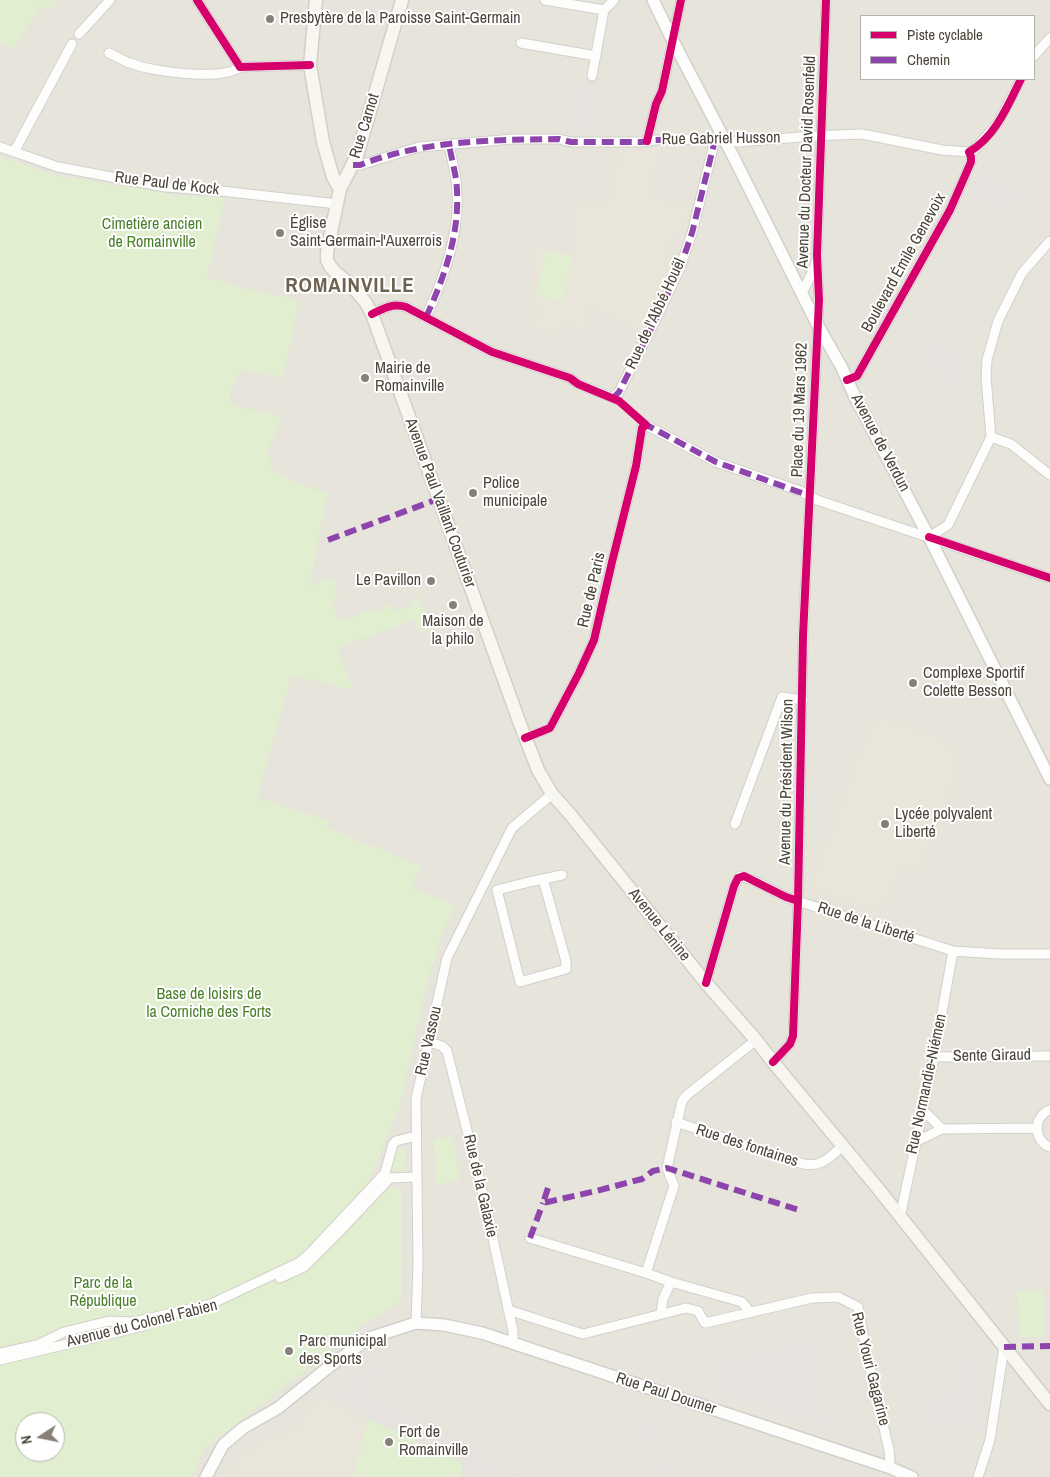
<!DOCTYPE html>
<meta charset="utf-8">
<style>
body{margin:0}
#map{position:relative;width:1050px;height:1477px;overflow:hidden;background:#f4f2ee;font-family:"Archivo Narrow",sans-serif}
canvas{display:block}
.legend{position:absolute;left:860px;top:15px;width:175px;height:65px;box-sizing:border-box;background:#fff;border:1px solid #b7b4b0;margin:0;padding:6px 9px;list-style:none;font-size:15px;color:#4b4439}
.legend li{display:flex;align-items:center;gap:10px;height:25px}
.legend b{width:25px;border:1px solid #b7b4b0}
.north{position:absolute;left:15px;top:1412px;width:50px;height:50px;box-sizing:border-box;background:#fff;border:1px solid #b7b4b0;border-radius:50%;rotate:259deg;font-size:14px;font-weight:700;line-height:20px;text-align:center;color:#4b4439}
.north::after{content:'';display:block;margin:auto;width:18px;height:22px;background:#868178;clip-path:polygon(50% 0,100% 100%,50% 72%,0 100%)}
</style>
<div id="map">
<canvas width="1050" height="1477"></canvas>
<ul class="legend">
<li><b style="height:6px;background:#d6006c"></b>Piste cyclable</li>
<li><b style="height:6px;background:#8e44ad"></b>Chemin</li>
</ul>
<div class="north">N</div>
</div>
<script>
const ctx = document.querySelector('canvas').getContext('2d');
ctx.lineJoin = 'round';
function fillPath(path, color) { ctx.fillStyle = color; ctx.fill(path, 'evenodd'); }
function stroke(path, color, width, dash) { ctx.strokeStyle = color; ctx.lineWidth = width; ctx.lineCap = dash ? 'butt' : 'round'; ctx.setLineDash(dash || []); ctx.stroke(path); }
function label(font, color, halo, rows, align = 'center') {
  ctx.font = font + ' "Archivo Narrow",sans-serif'; ctx.lineWidth = 4; ctx.setLineDash([]); ctx.textBaseline = 'middle'; ctx.strokeStyle = halo; ctx.fillStyle = color; for (const [text, x, y, turn = 0] of rows) {
    ctx.save(); ctx.translate(x, y); ctx.rotate((+turn || 0) * Math.PI / 180); ctx.textAlign = isNaN(turn) ? turn : align; if (halo) ctx.strokeText(text, 0, 0); ctx.fillText(text, 0, 0); ctx.restore();
  }
}
fillPath(new Path2D(`
 M0,0h1050v1477h-1050zM861,16h173v63h-173zM25,1422h30v30h-30z`), '#e7e4dc');
fillPath(new Path2D(`
 M619,147h42l-10,49 16,3v3l24,5 -6,25 -9,3 -6,12 3,3 -6,12 8,4 -2,4 1,1 -29,59 -5,3 -50,-24 -7,23 -19,-8 -3,10 -6,-2 -1,2 -23,-8 6,-16 -5,-1 4,-63 39,9 1,-54 30,5z
 M878,717l64,21 9,11 13,6 -44,118 -16,-6 -21,52 -2,-1 5,-15 -4,-2 -4,13 -69,-26 62,-169 5,2z
 M323,1397l45,24 -15,56h-130l14,-19 21,-18 19,-5 6,-4 7,1 12,-9 2,-12z`), '#eae5da');
fillPath(new Path2D(`
 M0,0h58l-6,8 -12,-1 -27,43 -13,-9z
 M0,156l54,19 119,19v3l8,1 1,-3 43,3 -18,79 40,12 52,11 -16,78 -43,-9 -10,24 1,12 51,11 -15,37 8,20 52,21 -17,91 24,-8 3,21 -5,4 3,11 4,7 13,-1 19,-11 4,3 9,-2 1,-6 13,9 12,-5 9,-13 3,8 -4,2 2,4 4,-1 8,22 -11,4 -6,-13 -78,28 17,42 -62,-15 -35,123 72,23 -2,7 94,38 -9,22 43,17 -13,28 -16,55 -26,117 -31,76 33,10v104l-3,7 -41,27 -154,120 -13,28h-191zM25,1422h30v30h-30z
 M545,251l27,5 -8,45 -27,-5z
 M453,1137l7,43 -25,5 -1,-46z
 M400,1148l5,1c2,8 3,19 -5,22l-11,-3 6,-18z
 M1018,1291h25v46h-24z
 M368,1419l93,43v15h-108z`), '#e1eecf');
fillPath(new Path2D(`
 M597,79l9,2 -4,30v23h-37v-12l-4,-20 4,-19 22,5 1,-8z
 M982,166l43,26 -9,28 -49,-23z
 M927,339l44,15 -14,35 -43,-25z
 M806,1339l8,6 19,87 -128,-45 7,-27z
 M922,1353l15,5 -55,14 -3,-9z
 M969,1353h4l17,24 -10,56 -21,-9 -3,6 -31,-9 3,-8 -4,-15 29,-7 -7,-31z
 M413,1361l1,9 -48,8 1,9 104,58 12,16 46,16h-68v-15l-93,-43 -34,-19 2,-11 12,-9 2,-7z
 M660,1419l13,58h-23l-12,-54z`), '#e6e3df');
const minor = new Path2D(`
 M197,0l43,67 70,-2
 M545,0l59,10
 M604,10l10,-10
 M79,34l31,-34
 M521,43l75,13
 M109,53c7,3 14,8 21,10 22,9 92,18 110,4
 M1034,56l16,-18
 M592,76l12,-66
 M647,141l9,-37 6,-13 19,-91
 M0,147l58,20 107,20 56,4 116,13
 M14,152l58,-108
 M353,165h7l59,-18 94,-8h46l12,3h71l13,-2 47,-1 36,3 74,-6 50,-2 80,16 27,2 6,-3 23,-26 23,-44
 M802,293l12,-24 2,-7
 M372,314c12,-6 21,-11 34,-7l86,45 78,26 8,6 35,14 6,-6 36,-71 25,-53 12,-35 23,-93
 M426,317c20,-43 36,-90 30,-138 -2,-12 -5,-23 -7,-35
 M847,380l10,-4 93,-166 21,-48v-5l-2,-5
 M991,437l20,7 39,31
 M929,537l19,-12 43,-88 -5,-60 1,-17 11,-39 24,-48 28,-32
 M525,738l25,-10 29,-55 15,-33 18,-78 24,-96 6,-38 4,-3 70,37 84,29 17,9 233,78
 M735,824l47,-127 21,3
 M543,879l23,82v8l-46,13 -23,-92c22,-6 44,-11 65,-15
 M706,983l28,-97 6,-10 15,5 33,17 165,53 46,3h51
 M429,1042l13,4 5,5 38,151 28,129v12
 M934,1057l116,-1
 M773,1062l17,-18 3,-8 5,-135 5,-265 16,-336 -2,-45 9,-255
 M922,1109l20,20
 M1050,1110c-17,6 -17,31 0,37
 M676,1122l127,42c20,3 25,-6 40,-18
 M915,1142l27,-13 95,-1
 M900,1217l34,-160 19,-106
 M530,1238l116,35
 M280,1278l24,-11 37,-37 49,-52 26,-1
 M671,1282l71,20 9,11
 M508,1310l75,24 103,-26 12,3 7,12 107,-25 26,-1 20,10 10,53 21,90 1,12 -2,5
 M661,1314l2,-15 8,-17 -25,-9 28,-87 -7,-18 15,-67 5,-6 69,-55
 M416,1323l2,-58 -2,-166 31,-141 65,-130 40,-34
 M0,1353l37,-8 27,-13 45,-11 25,1 77,-18 89,-42 9,-8 76,-81 8,-29 3,-3 20,-5
 M0,1360l143,-34
 M978,1477l12,-37 14,-93`);
const tertiary = new Path2D(`
 M653,0l18,37 63,121 83,166 24,42 14,31 74,140 121,242
 M206,1477l17,-32 20,-17 35,-20 52,-42 39,-28 47,-15 28,2 38,8 406,134 24,10`);
const secondary = new Path2D(`
 M316,0l-6,65 13,77 10,35 7,12
 M402,0l-45,156 -17,33 -13,63v8l3,6 6,7 14,11 16,19 6,11 148,410 18,46 14,24 17,19 137,170 50,57 17,22 103,124 174,218`);
stroke(minor, '#d2d0cb', 11);
stroke(tertiary, '#d2d0cb', 14);
stroke(secondary, '#d3cfc5', 15);
stroke(minor, '#fdfdfc', 9);
stroke(tertiary, '#fdfdfc', 11);
stroke(secondary, '#f7f6f1', 12);
stroke(new Path2D(`
 M353,165h7c64,-25 131,-25 199,-26l12,3h71l13,-2 47,-1 24,3
 M426,317c20,-43 36,-90 30,-138 -2,-12 -5,-23 -7,-35
 M613,398l6,-6 36,-71 25,-53 12,-35 23,-93
 M643,423l73,39 94,34
 M328,540l110,-41
 M548,1188l-5,15 53,-12 46,-12 11,-8 14,-3 135,43
 M530,1238l13,-35
 M1004,1347l46,-1`), '#8e44ad', 6, [12, 6]);
stroke(new Path2D(`
 M197,0l43,67 70,-2
 M647,141l9,-37 6,-13 19,-91
 M372,314c12,-6 21,-11 34,-7l86,45 78,26 8,6 41,17 27,24 -4,3 -6,38 -24,96 -18,78 -15,33 -29,55 -25,10
 M847,380l10,-4 93,-166 21,-48v-5l-2,-5c27,-16 39,-47 52,-73
 M929,537l121,41
 M706,983l28,-97 4,-8 6,-2 42,21 12,4
 M773,1062l17,-18 3,-8 5,-135 5,-265 16,-336 -2,-45 9,-255`), '#d6006c', 8);
for (const [x, y, r, color] of [
 [270,19,5,"#868178"],
 [280,233,5,"#868178"],
 [365,378,5,"#868178"],
 [473,493,5,"#868178"],
 [431,581,5,"#868178"],
 [453,605,5,"#868178"],
 [913,683,5,"#868178"],
 [885,824,5,"#868178"],
 [289,1351,5,"#868178"],
 [389,1442,5,"#868178"]
]) { const dot = new Path2D(); dot.arc(x, y, r, 0, 2 * Math.PI); ctx.fillStyle = color; ctx.fill(dot); stroke(dot, '#fff', 2); }
label('16px', '#4b4439', '#fff', [
 ["Presbytère de la Paroisse Saint-Germain",280,19],
 ["Église",290,224],
 ["Saint-Germain-l'Auxerrois",290,242],
 ["Mairie de",375,369],
 ["Romainville",375,387],
 ["Police",483,484],
 ["municipale",483,502],
 ["Le Pavillon",421,581,"right"],
 ["Maison de",453,622,"center"],
 ["la philo",453,640,"center"],
 ["Complexe Sportif",923,674],
 ["Colette Besson",923,692],
 ["Lycée polyvalent",895,815],
 ["Liberté",895,833],
 ["Parc municipal",299,1342],
 ["des Sports",299,1360],
 ["Fort de",399,1433],
 ["Romainville",399,1451]
], 'left');
label('16px', '#4b4439', '#fff', [
 ["Rue Carnot",365,126,-73],
 ["Rue Gabriel Husson",721,139,-1],
 ["Avenue du Docteur David Rosenfeld",807,162,-88],
 ["Rue Paul de Kock",167,184,7],
 ["Boulevard Émile Genevoix",904,263,-61],
 ["Rue de l'Abbé Houël",656,314,-65],
 ["Place du 19 Mars 1962",800,410,-88],
 ["Avenue de Verdun",880,443,62],
 ["Avenue Paul Vaillant Couturier",440,503,70],
 ["Rue de Paris",592,590,-77],
 ["Avenue du Président Wilson",787,782,-89],
 ["Rue de la Liberté",866,923,18],
 ["Avenue Lénine",659,925,51],
 ["Rue Vassou",429,1041,-77],
 ["Sente Giraud",992,1056,-1],
 ["Rue Normandie-Niémen",927,1084,-78],
 ["Rue des fontaines",747,1146,18],
 ["Rue de la Galaxie",480,1186,77],
 ["Avenue du Colonel Fabien",142,1324,-14],
 ["Rue Youri Gagarine",870,1369,76],
 ["Rue Paul Doumer",666,1394,18]
]);
label('16px', '#4a7f2a', '#fff', [
 ["Cimetière ancien",152,225],
 ["de Romainville",152,243],
 ["Base de loisirs de",209,995],
 ["la Corniche des Forts",209,1013],
 ["Parc de la",103,1284],
 ["République",103,1302]
]);
ctx.letterSpacing = '1px';
label('bold 21px', '#6e6250', '#fff', [
 ["ROMAINVILLE",350,286]
]);
ctx.letterSpacing = '0px';
</script>
